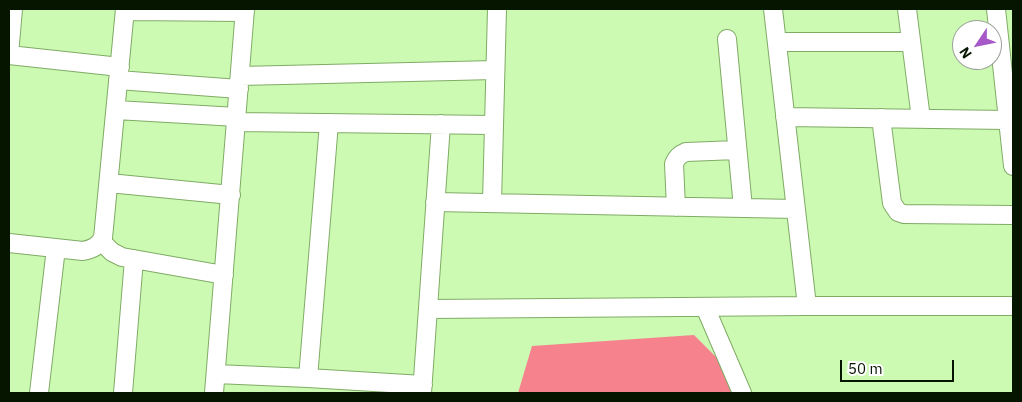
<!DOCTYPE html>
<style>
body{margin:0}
#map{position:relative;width:1022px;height:402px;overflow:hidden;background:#ccfab2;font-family:"IBM Plex Sans",sans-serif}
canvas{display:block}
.frame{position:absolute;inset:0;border:10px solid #061500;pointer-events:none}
.north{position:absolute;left:952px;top:20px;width:50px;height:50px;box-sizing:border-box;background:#fff;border:1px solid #9ba199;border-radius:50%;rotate:236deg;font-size:14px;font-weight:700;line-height:20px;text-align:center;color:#061500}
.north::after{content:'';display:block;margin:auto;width:18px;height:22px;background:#a657c8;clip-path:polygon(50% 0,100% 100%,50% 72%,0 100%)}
.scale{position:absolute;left:840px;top:360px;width:114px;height:22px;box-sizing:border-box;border:2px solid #061500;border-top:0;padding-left:6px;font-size:15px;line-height:18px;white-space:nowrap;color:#061500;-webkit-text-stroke:4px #fff;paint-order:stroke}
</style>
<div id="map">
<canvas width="1022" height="402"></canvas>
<div class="frame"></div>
<div class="north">N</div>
<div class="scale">50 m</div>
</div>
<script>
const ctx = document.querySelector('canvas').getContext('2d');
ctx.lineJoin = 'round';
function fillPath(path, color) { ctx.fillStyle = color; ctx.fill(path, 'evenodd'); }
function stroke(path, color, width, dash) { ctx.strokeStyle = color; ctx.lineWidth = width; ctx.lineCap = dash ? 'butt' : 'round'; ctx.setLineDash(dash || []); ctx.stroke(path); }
fillPath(new Path2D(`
 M694,335l36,36 3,22h-215l14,-47z`), '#f6828e');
const minor = new Path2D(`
 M773,9l34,297
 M907,9l14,110
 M996,9l17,157
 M125,11l120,1
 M727,39l16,169
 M777,42h134
 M9,55l111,12
 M9,55l4,-46
 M240,76l255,-6
 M118,80l121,9
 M116,110l121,7
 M785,117l223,3
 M881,118l11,85 6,9 6,2 109,1
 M236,122l258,3
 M109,183l122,12
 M435,202l361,7
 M492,203l5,-194
 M676,207l-2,-43c3,-7 5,-9 12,-12l51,-2
 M101,241l11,11 10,5 102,18
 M9,243l74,8c10,-2 15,-5 20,-13l22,-229
 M705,307l37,86
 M428,309l379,-3h206
 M216,374l92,4 115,7
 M308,378l21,-255
 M39,393l17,-145
 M123,393l11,-134
 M214,393l31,-384
 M422,393l19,-269`);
stroke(minor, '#80ab66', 20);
stroke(minor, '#fff', 18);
</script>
